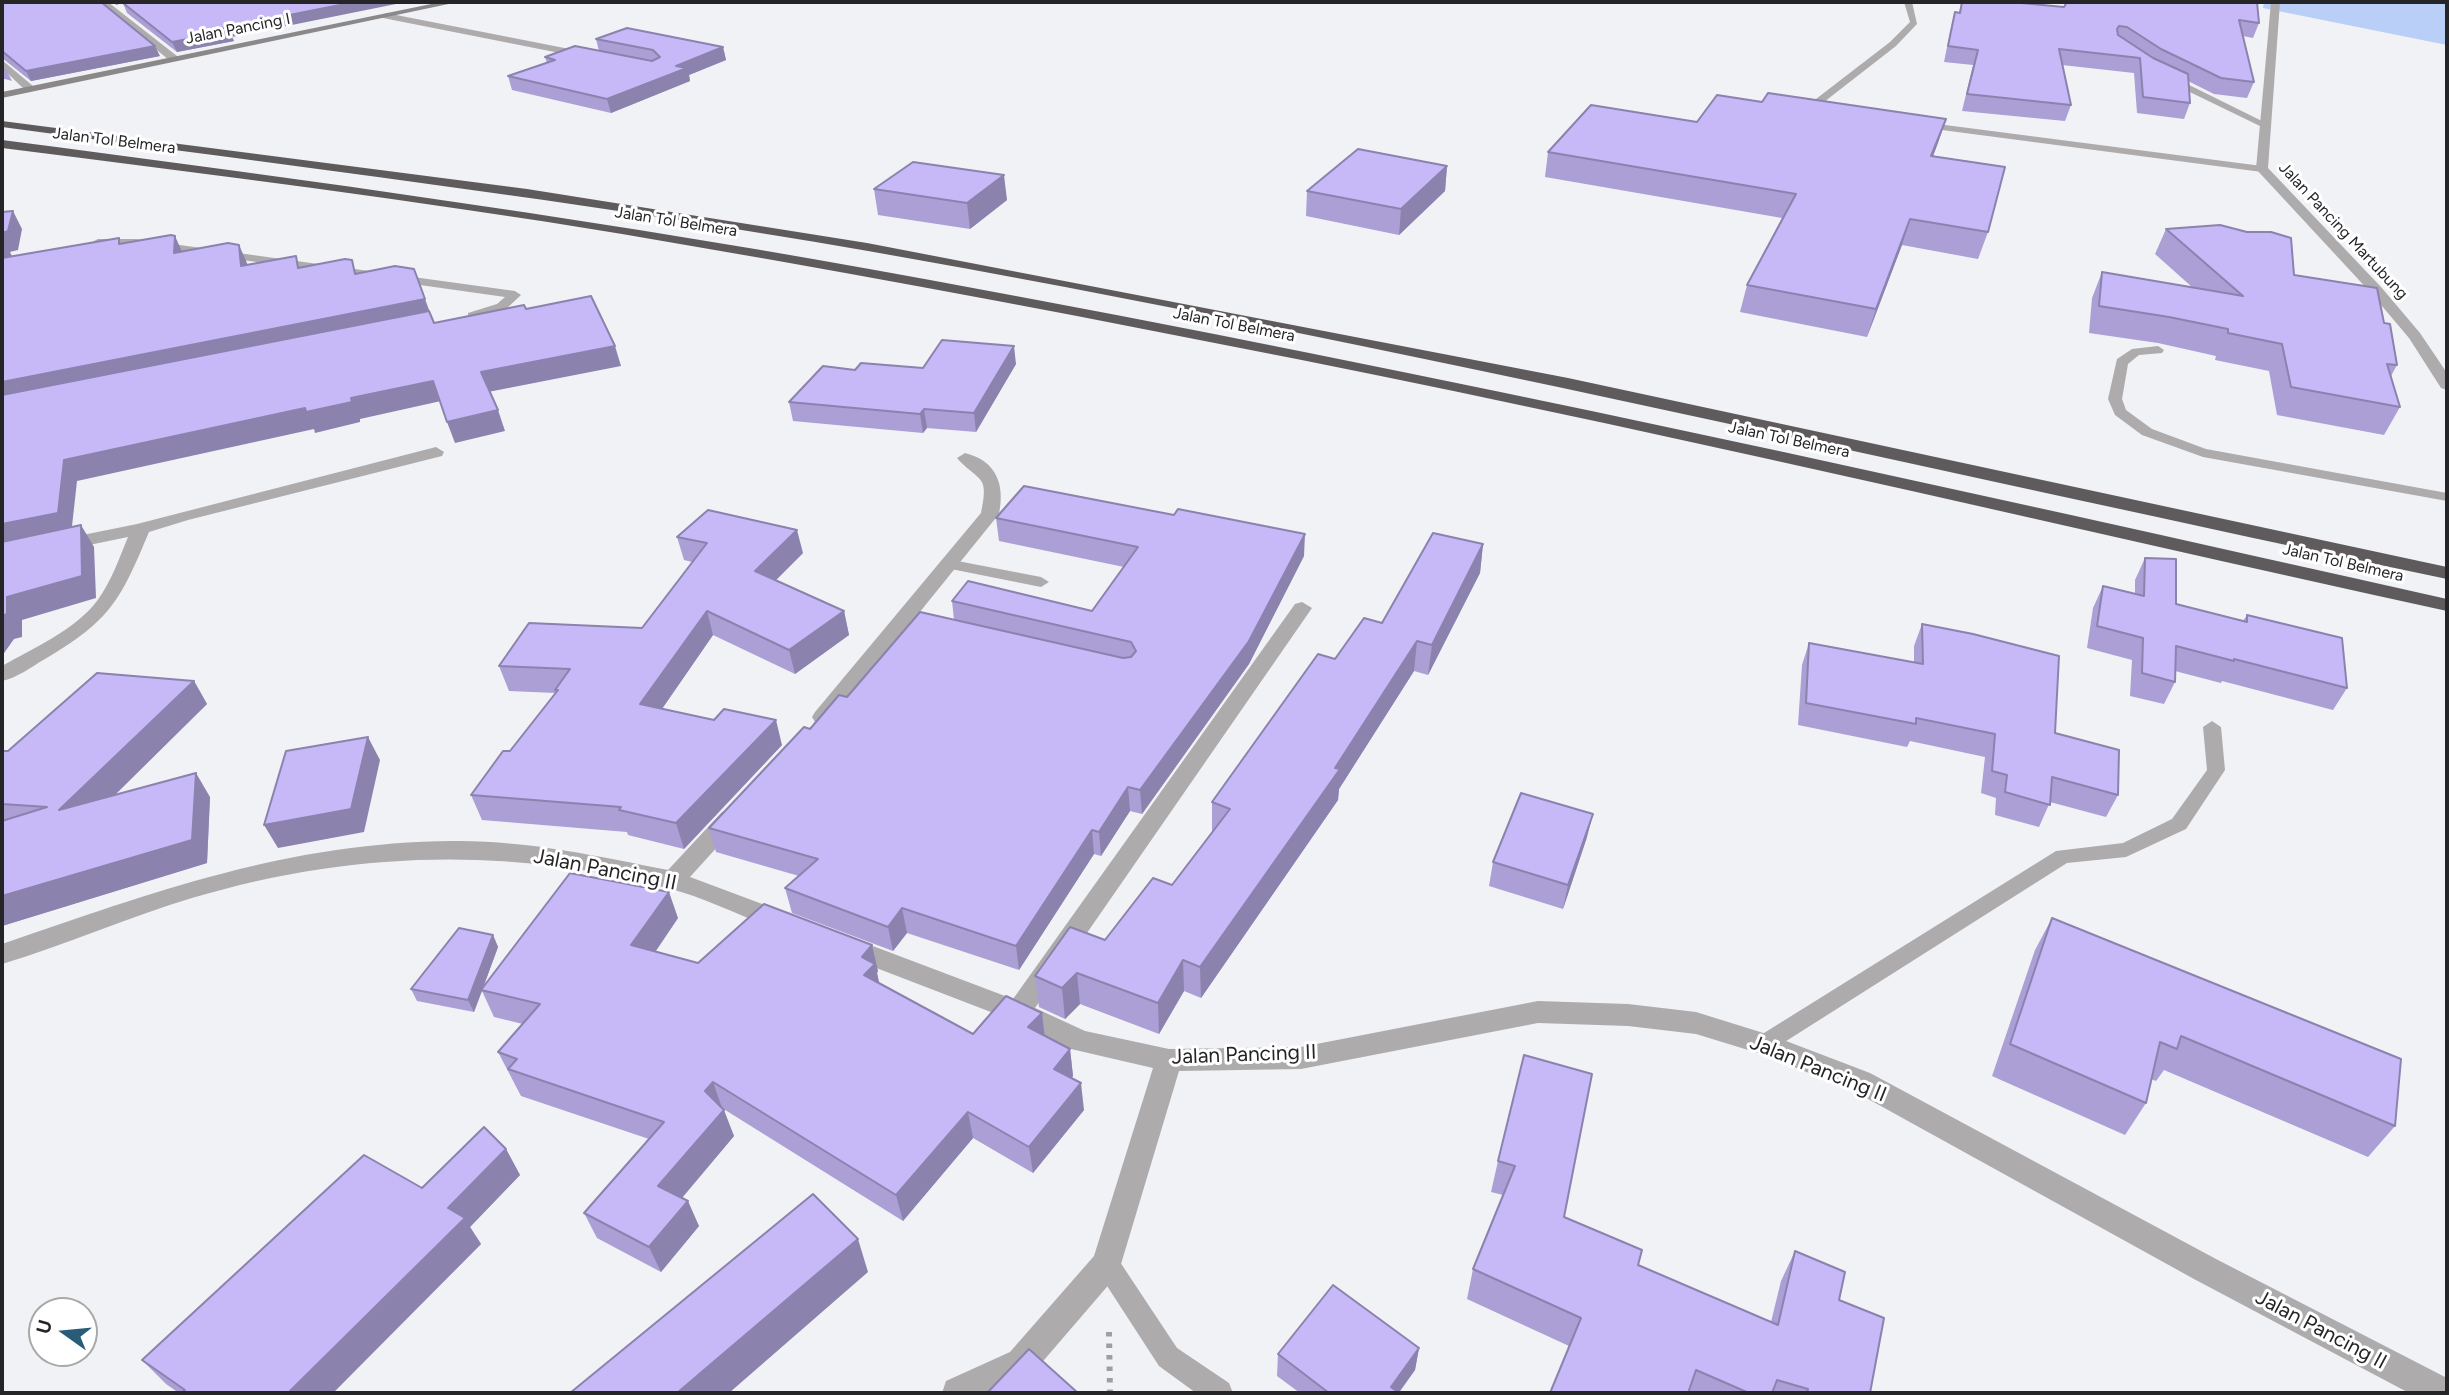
<!DOCTYPE html>
<style>
body{margin:0}
#map{position:relative;width:2449px;height:1395px;overflow:hidden;background:#f0f2f6;font-family:Figtree,sans-serif}
canvas{display:block}
.frame{position:absolute;inset:0;border:4px solid #252527;pointer-events:none}
.north{position:absolute;left:28px;top:1297px;width:70px;height:70px;box-sizing:border-box;background:#fff;border:2px solid #a8a8a9;border-radius:50%;rotate:285deg;font-size:19px;font-weight:700;line-height:28px;text-align:center;color:#252527}
.north::after{content:'';display:block;margin:auto;width:24px;height:32px;background:#285c78;clip-path:polygon(50% 0,100% 100%,50% 72%,0 100%)}
</style>
<div id="map">
<canvas width="2449" height="1395"></canvas>
<div class="frame"></div>
<div class="north">U</div>
</div>
<script>
const ctx = document.querySelector('canvas').getContext('2d');
ctx.lineJoin = 'round';
function fillPath(path, color) { ctx.fillStyle = color; ctx.fill(path, 'evenodd'); }
function stroke(path, color, width, dash) { ctx.strokeStyle = color; ctx.lineWidth = width; ctx.lineCap = dash ? 'butt' : 'round'; ctx.setLineDash(dash || []); ctx.stroke(path); }
function label(font, color, halo, rows, align = 'center') {
  ctx.font = font + ' Figtree,sans-serif'; ctx.lineWidth = 6; ctx.setLineDash([]); ctx.textBaseline = 'middle'; ctx.strokeStyle = halo; ctx.fillStyle = color; for (const [text, x, y, turn = 0] of rows) {
    ctx.save(); ctx.translate(x, y); ctx.rotate((+turn || 0) * Math.PI / 180); ctx.textAlign = isNaN(turn) ? turn : align; if (halo) ctx.strokeText(text, 0, 0); ctx.fillText(text, 0, 0); ctx.restore();
  }
}
fillPath(new Path2D(`
 M2264,2h183v43l-184,-37z`), '#bacff7');
stroke(new Path2D(`
 M1109,1332l1,61`), '#9e9fa2', 6, [4.5, 7]);
fillPath(new Path2D(`
 M1904,2h8l5,22 -21,22 -72,56v3l14,5v4l-22,-6v-9l74,-57 20,-20z
 M2165,76h6l99,49 -8,2 -97,-47z
 M1922,122l340,44 5,3 -5,3 -343,-45 -2,-2z
 M98,239h38l379,52 6,4 -16,15 -33,10 -4,-1v-6l29,-9 8,-7 -369,-52 -42,-1 -2,-2z
 M2158,346l6,4 -2,3 -23,2 -11,9 -6,35 4,11 26,19 54,20 241,44v8l-244,-44 -61,-22 -27,-20 -7,-16 9,-40 15,-10z
 M947,559l94,18 8,5 -8,5 -100,-20 -2,-3z
 M2212,721l9,6 4,43 -39,59 -60,28 -59,6 -295,187 -8,3 -8,-3 -3,-6 3,-6 300,-187 67,-8 49,-24 35,-49 -4,-43z
 M1107,1252l9,4 61,92 52,35 4,10h-37l-37,-27 -61,-94 -4,-8 4,-8z`), '#adabac');
fillPath(new Path2D(`
 M99,2h9l69,54v4h-8z
 M2271,2h9l-12,166 113,119 39,46 27,40v17l-6,-2 -32,-50 -38,-45 -115,-124z
 M386,13l204,40 5,3 -5,3 -207,-41 -2,-2z
 M2,60l31,26v4h-8l-23,-22z
 M436,447l8,5 -2,4 -254,64 -39,12c-29,69 -38,88 -104,127 -14,8 -28,19 -43,22v-15c31,-18 72,-35 95,-65 14,-19 22,-42 31,-64l-68,14 -7,-2 -2,-4 2,-4 84,-17z
 M965,453c32,8 40,32 34,61l-168,208h-16l-3,-5 3,-5 166,-199c9,-40 -3,-31 -24,-55z
 M1302,602l10,6 -277,400 50,23 84,18 132,-2 237,-46 90,3 68,8 77,24 97,37 346,186 231,119v15h-38l-215,-114 -344,-190 -92,-36 -62,-19 -68,-8 -90,-3 -237,46 -122,2 -61,203 -86,100 -39,19h-51l4,-12 64,-29 84,-96 59,-188 -82,-19 -62,-30 -169,-65 -4,-7 4,-7 9,-3 164,62 282,-395z
 M730,810l8,2 4,6 -4,6 -48,53 99,37 3,7 -3,7 -9,2 -9,-2c-34,-14 -68,-31 -104,-40 -158,-42 -318,-37 -475,10 -64,19 -126,47 -190,66v-20c152,-52 287,-102 451,-103 72,-1 144,15 215,29l54,-58z`), '#adabac');
fillPath(new Path2D(`
 M441,2h17l-456,96v-6z`), '#8b888a');
fillPath(new Path2D(`
 M2,121l525,68 340,54 701,135 879,189v12c-526,-110 -1049,-235 -1579,-328 -287,-50 -577,-85 -866,-124z
 M2,140c310,40 620,83 928,140 508,93 1013,206 1517,319v12c-407,-89 -813,-187 -1222,-266 -201,-40 -402,-77 -603,-111 -206,-34 -413,-60 -620,-86z`), '#5f5b5d');
fillPath(new Path2D(`
 M2,2l158,54 -129,25 -29,-23z
 M1962,2l102,5 3,-5 192,21 -6,15 -10,-2 11,46 -7,16 -33,-4 -26,-13 2,22 -6,16 -47,-6 -3,-40 -72,-8 9,40 -6,16 -103,-10 11,-46 -29,-3 7,-35 4,-15 4,1z
 M123,3l109,34 2,4 -57,11 -50,-39z
 M596,39l127,8 3,13 -37,15 1,6 -79,32 -99,-23 -4,-14 39,-13 -2,-6 54,-6z
 M2,66l5,5 5,10 -7,-2 -3,1z
 M1762,102l184,17 -13,37 55,76 -10,27 -76,-14 -35,92 -127,-25 7,-27 35,-67 -237,-41 3,-25 149,-30z
 M1447,166l-2,25 -46,44 -93,-19 1,-25z
 M874,189l133,11 -37,29 -92,-14z
 M2166,229l128,46 90,48 13,42 -6,11 9,31 -16,28 -107,-20 -8,-44 -54,-11 1,-4 -58,-13 -69,-10 3,-35 10,-26 90,15 -37,-33z
 M1016,364l-40,68 -49,-4 -4,5 -130,-12 -4,-19 66,-32 68,-2z
 M996,518l308,38 -55,108 -107,150 -12,-3 -29,45 -7,-2 -75,116 -112,-37 -14,18 -101,-38 -7,-25 14,-12 -83,-24 -7,-24 101,-99 37,-32 107,-77 -2,-19 140,10 32,-44 -125,-26z
 M677,537l126,16 -27,27 68,31 5,24 -54,39 -82,-39 -51,74 120,36 -98,104 -56,-14 -1,-3 -145,-12 -11,-25 39,-44 46,-58 -47,-2 -10,-25 143,-38 50,-66 -8,-2z
 M1483,544l-3,29 -52,102 -14,-4 -75,118 -1,11 -137,198 -17,-7 -25,43 -79,-30 -15,15 -26,-12 -4,-31 70,-36 67,-55 40,-53v-30l123,-143z
 M2145,558l31,46 67,17 4,-6 100,73 -14,22 -111,-29 -1,2 -46,-12v11l-11,22 -34,-8 2,-36 -45,-12 6,-40 10,-22 32,8v-14z
 M1922,624l133,109 63,62 -12,22 -56,-15 -11,25 -44,-12 1,-17 -15,-5 4,-36 -75,-16 -3,6 -109,-22 4,-60 7,-22 105,20v-17z
 M194,681l13,23 -91,90 94,3 -3,66 -205,63v-175h6z
 M1587,837l-24,72 -74,-23 4,-24z
 M678,918l-22,33 42,12 180,8 -1,2 2,10 94,51 69,-21 3,23 25,13 3,27 -2,2 13,32 -51,63 -60,-35 -70,83 -181,-113 12,28 -52,62 17,28 -38,46 -64,-34 -13,-25 65,-74 -128,-43 -23,-44 25,-28 -29,-7 -12,-26 -8,21 -57,-11 -6,-12 82,-54 5,12 -15,41z
 M2052,918l343,208 -27,31 -204,-87 -8,11 -5,-2 -5,24 -21,32 -133,-59 43,-126z
 M1524,1055l40,162 74,48 133,57 10,-41 14,-30 44,49 31,93h-320l19,-47 -102,-47 6,-30 30,-74 -12,-3 7,-31z
 M506,1149l14,26 -50,52 11,17 -148,149h-154l-13,-9 -24,-24 280,-172z
 M1419,1348l-4,22 -16,23h-99l-23,-17 1,-22z`), '#ab9fd5');
fillPath(new Path2D(`
 M115,2h10l-9,3z
 M355,2h51l-174,35 2,4 -57,11 -5,-10 52,-14z
 M155,46l5,10 -129,25 -5,-10z
 M723,47l3,13 -37,15 1,6 -79,32 -4,-14 69,-33z
 M1946,119l-8,24 -14,37 7,-24z
 M1447,166l-2,25 -46,44 2,-26z
 M1004,175l3,25 -37,29 -3,-26z
 M13,211l9,18 -4,21 -8,2 5,10 -13,-4v-25z
 M1910,219l-8,26 -35,92 9,-28z
 M175,236l8,18 -9,-1z
 M239,245l8,18 2,22 -8,-19z
 M425,299l7,19 -430,87v-23z
 M615,346l6,20 -133,26 -7,-20z
 M1014,346l2,18 -40,68 -2,-19z
 M433,381l8,20 -81,18v3l-45,11 -1,-4 -237,52 -6,54 -69,14v-25l62,-64z
 M924,409l3,19 -4,5 -3,-19z
 M498,410l7,21 -50,12 -8,-21z
 M81,525l13,22 2,51 -74,22v17l-8,2 -12,17v-40l5,-19z
 M797,530l6,23 -42,42 -6,-24z
 M1305,534l-1,22 -55,108 -107,150 -2,-24z
 M1483,544l-3,29 -52,102 4,-30z
 M707,611l6,24 -65,94 -8,-25z
 M844,611l5,24 -54,39 -6,-24z
 M1417,641l-3,30 -75,118 -1,11 -137,198 -1,-31 135,-199z
 M194,681l13,23 -131,129 -17,-23z
 M776,720l6,25 -98,104 -8,-26z
 M368,737l12,23 -16,72 -86,16 -14,-23z
 M196,773l14,24 -3,66 -205,63v-30z
 M1128,787l2,24 -29,45 -2,-24z
 M1593,814l-6,23 -24,72 5,-24z
 M1092,830l2,24 -75,116 -3,-24z
 M669,892l9,26 -36,53 -11,-26z
 M902,908l5,25 -14,18 -5,-24z
 M493,935l5,12 -24,65 -6,-12z
 M872,945l6,26 -1,2 4,18 -17,-16 -2,-18z
 M1183,960l1,31 -25,43 -1,-31z
 M1077,973l3,31 -15,15 -3,-31z
 M1042,1013l3,27 -17,-13z
 M1070,1049l3,27 -16,20 -3,-27z
 M713,1082l9,26 -17,-17z
 M1081,1083l3,27 -51,63 -4,-26z
 M724,1110l10,26 -64,76 -12,-26z
 M968,1112l5,26 -70,83 -7,-26z
 M506,1149l14,26 -50,52 11,17 -148,149h-45l160,-185z
 M688,1201l11,25 -38,46 -12,-25z
 M858,1239l10,33 -139,121h-52z
 M1419,1348l-4,22 -17,23 -7,-6z`), '#8b82ae');
const building = new Path2D(`
 M2,2h99l54,44 -129,25 -24,-20z
 M125,2h230l-131,26 5,3 -57,11 -49,-39z
 M1962,2h49l53,5 3,-5h190l2,21 -20,-3 15,62 -33,-4 -60,-29 -34,-22 -8,-1 -2,3 1,6 35,23 35,16 2,29 -47,-6 -3,-39 -81,-9 12,56 -104,-11 11,-44 -30,-4 7,-34 5,1z
 M627,28l96,19 -47,19 11,2 -80,31 -99,-23 47,-16 -10,-3 30,-11 77,15 8,-4 -7,-7 -57,-11z
 M1768,93l178,26 -15,37 74,11 -17,65 -78,-13 -34,90 -129,-24 49,-91 -248,-42 43,-47 106,17 20,-27 45,7z
 M1358,149l89,17 -46,43 -94,-18z
 M913,162l91,13 -37,28 -93,-14z
 M13,211l-5,20 -6,2v-21z
 M2220,225l27,7h24l20,6 3,37 83,13 7,35 6,1 7,41 -10,-1 13,43 -109,-20 -9,-43 -54,-11v-4l-59,-12 -70,-11 3,-34 141,24 -77,-67z
 M171,235l4,1 -1,17 54,-10 11,2 2,21 55,-10 2,12 47,-9 7,1 3,14 40,-8 19,3 11,30 -423,83v-124l117,-20v6z
 M2,243h3l-3,14z
 M591,296l24,50 -134,26 17,38 -51,12 -14,-41 -82,17 1,4 -46,10 -1,-4 -241,52 -6,53 -56,11v-129l427,-84 5,12 90,-18 2,4z
 M942,340l72,6 -40,67 -50,-4 -4,5 -131,-12 34,-36 32,4 6,-7 62,5z
 M1024,486l150,29 4,-6 127,25 -56,107 -109,149 -12,-3 -29,45 -7,-2 -76,116 -114,-38 -14,19 -103,-39 33,-29 -109,-31 95,-101 6,2 29,-34 8,2 73,-85 203,46 8,-1 5,-6 -5,-9 -179,-41 16,-20 124,30 46,-64 -142,-29z
 M708,510l89,20 -42,41 89,40 -55,39 -82,-39 -67,93 74,16 10,-11 52,11 -100,103 -57,-13 2,-3 -150,-12 32,-44h7l48,-61h-3l15,-21 -71,-3 30,-43 113,5 65,-85 -30,-6z
 M81,525l1,51 -75,21v17l-5,2v-74z
 M1433,533l50,11 -51,101 -15,-4 -82,127 5,1 -140,198 -17,-7 -25,43 -81,-30 -15,15 -27,-12 35,-49 35,13 48,-62 19,7 58,-76 -18,-7 106,-148 17,5 29,-41 18,5z
 M2145,558l31,1v45l71,18v-7l95,23 5,50 -113,-29v2l-58,-15 -1,36 -33,-9 1,-35 -46,-12 6,-40 41,10z
 M1922,624l51,10 86,22 -4,77 64,17 -1,45 -66,-18 -2,28 -45,-13 2,-17 -15,-4 3,-37 -79,-16v6l-110,-21 3,-60 114,21z
 M97,673l97,8 -135,129 137,-37 -4,67 -190,56v-75l45,-14 -45,-3v-53h6z
 M368,737l-17,72 -87,16 22,-74z
 M1521,793l72,21 -25,71 -75,-23z
 M570,873l99,19 -38,53 67,18 66,-59 108,41 -10,12 13,7 -11,11 109,59 33,-38 36,17 -14,14 42,22 -16,20 27,14 -52,64 -61,-35 -72,83 -183,-113 -8,9 19,19 -66,76 30,15 -39,46 -65,-34 80,-91 -156,-53 9,-10 -19,-7 42,-48 -59,-14z
 M2052,918l349,141 -6,67 -214,-90 -4,13 -17,-7 -14,61 -136,-59z
 M459,928l34,7 -25,65 -57,-11z
 M1524,1055l68,19 -28,143 78,33 -4,15 140,60 17,-74 50,21 -6,28 45,18 -14,75h-63l1,-4 -31,-9 -5,13h-23l-53,-23 -8,23h-138l31,-75 -108,-49 42,-103 -17,-5z
 M484,1127l22,22 -58,59 17,10 -177,175h-108l5,-3 -43,-30 222,-205 58,33z
 M813,1194l45,45 -181,154h-107z
 M1333,1285l86,63 -28,39 8,6h-70l-51,-39z
 M1029,1349l49,44h-91z`);
fillPath(building, '#c7b9f8');
stroke(building, '#8b82ae', 2);
label('16px', '#252527', '#fff', [
 ["Jalan Pancing I",238,29,-11],
 ["Jalan Tol Belmera",114,141,7],
 ["Jalan Tol Belmera",676,222,9],
 ["Jalan Pancing Martubung",2343,231,47],
 ["Jalan Tol Belmera",1234,325,11],
 ["Jalan Tol Belmera",1789,440,12],
 ["Jalan Tol Belmera",2343,563,13]
]);
label('21px', '#252527', '#fff', [
 ["Jalan Pancing II",605,870,11],
 ["Jalan Pancing II",1244,1055,-2],
 ["Jalan Pancing II",1818,1069,22],
 ["Jalan Pancing II",2321,1330,28]
]);
</script>
